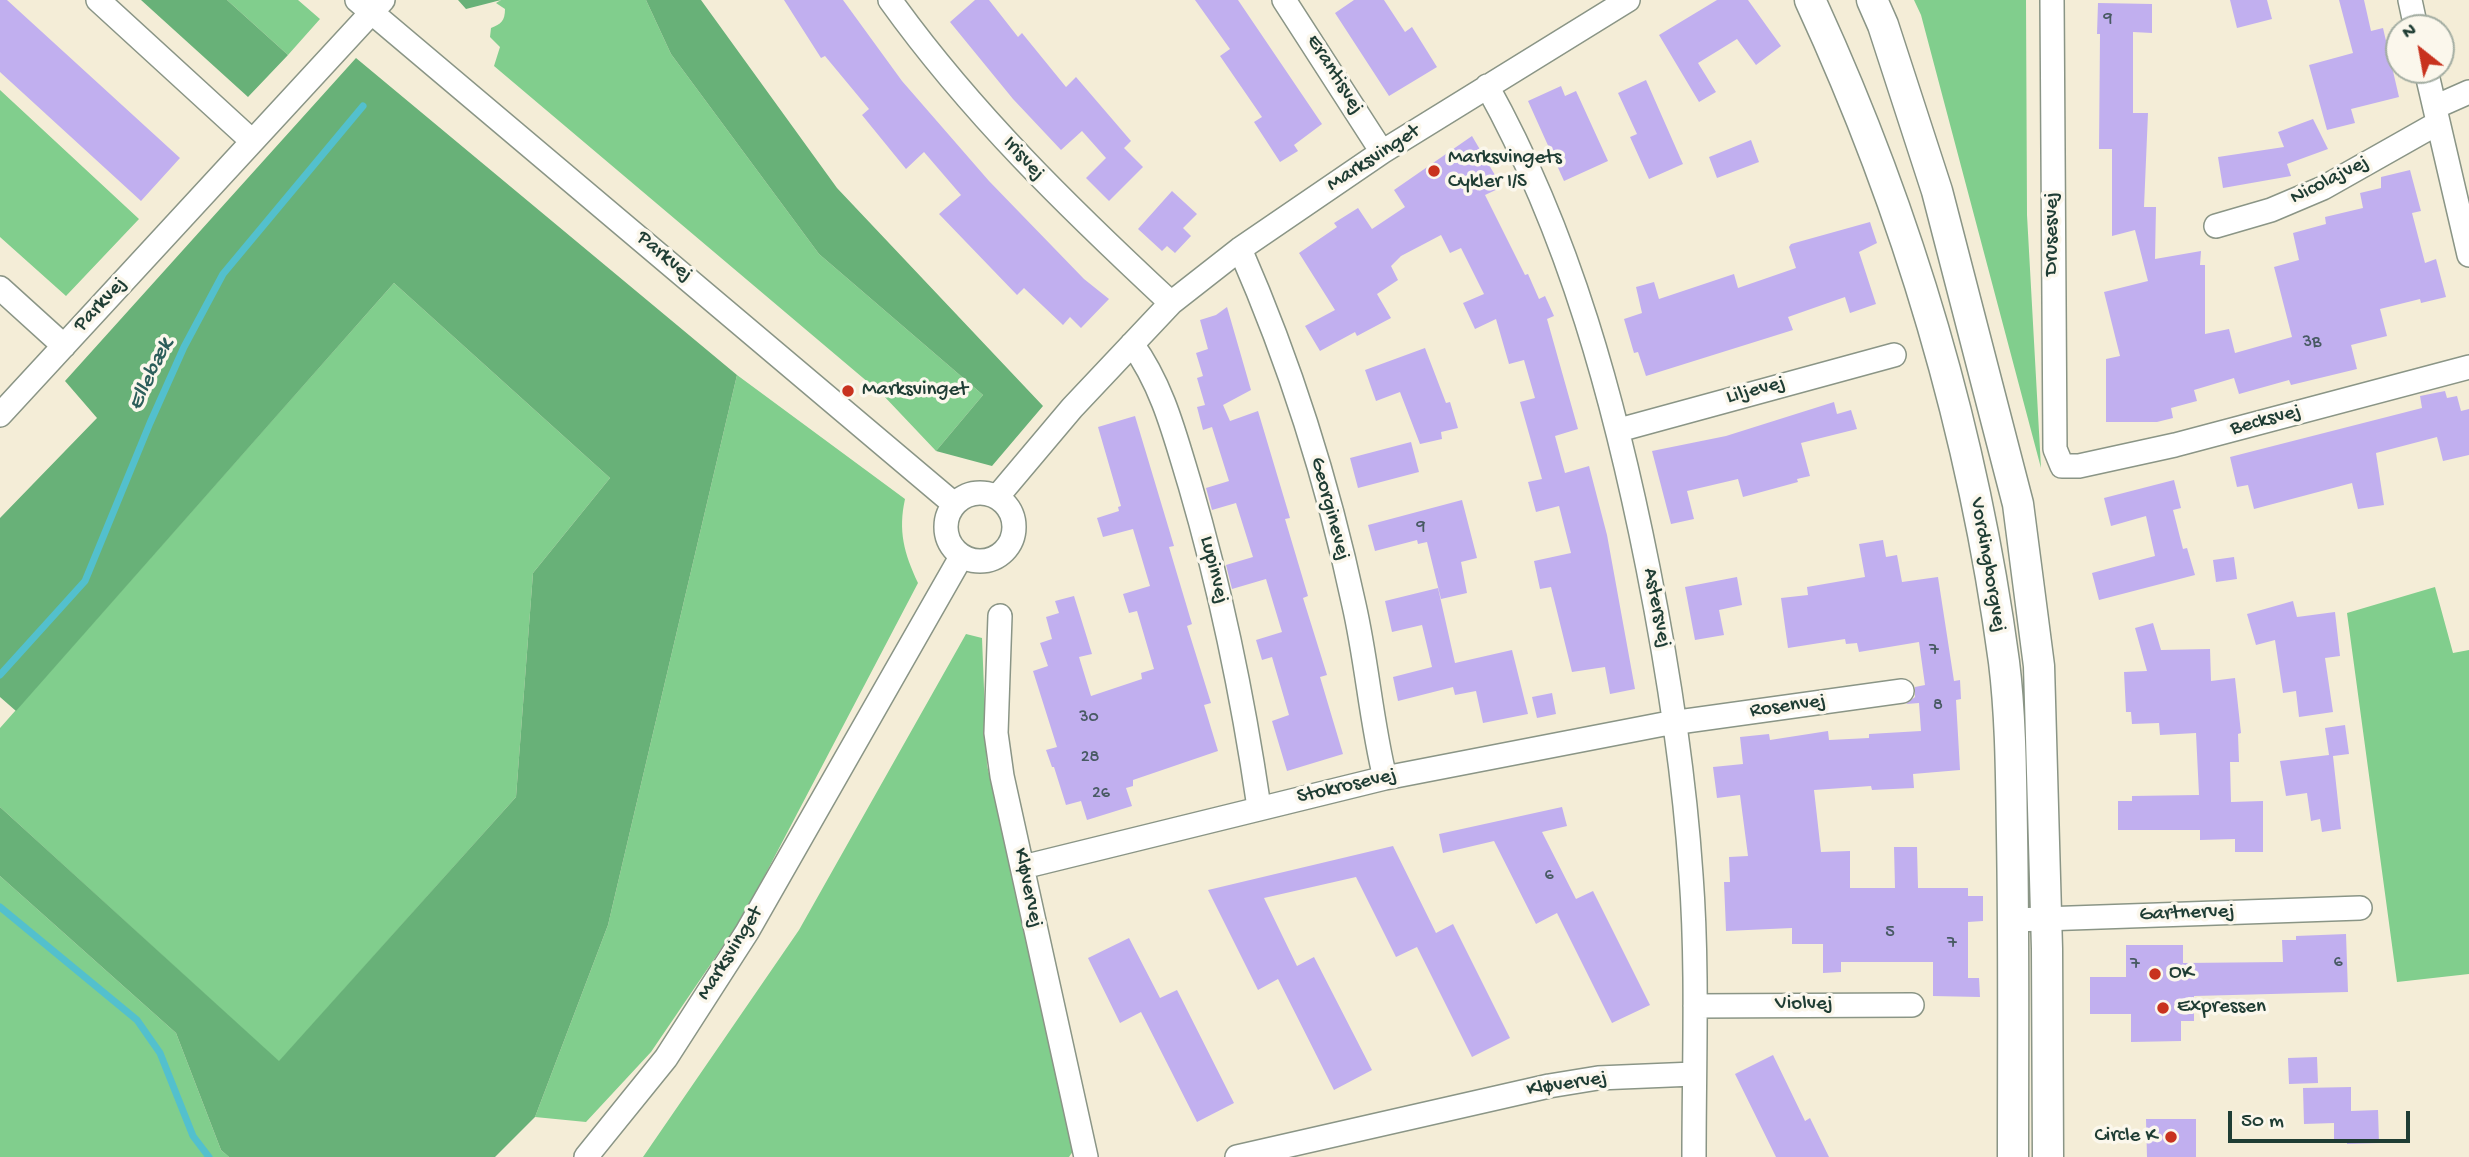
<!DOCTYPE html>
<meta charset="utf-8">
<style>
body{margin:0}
#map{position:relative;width:2469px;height:1157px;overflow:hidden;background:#f4edd7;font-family:"Gochi Hand",sans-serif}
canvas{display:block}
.north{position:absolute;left:2385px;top:14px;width:70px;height:70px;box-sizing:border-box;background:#fbf7ec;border:2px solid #a3ada2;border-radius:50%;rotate:329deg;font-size:19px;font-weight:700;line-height:28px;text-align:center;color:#1f3d34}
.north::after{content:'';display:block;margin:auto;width:24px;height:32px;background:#c8321e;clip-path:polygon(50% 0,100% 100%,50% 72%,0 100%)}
.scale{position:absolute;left:2228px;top:1111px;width:182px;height:32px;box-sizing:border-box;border:4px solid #1f3d34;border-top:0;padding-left:9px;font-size:21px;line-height:24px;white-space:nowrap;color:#1f3d34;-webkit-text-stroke:5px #fbf7ec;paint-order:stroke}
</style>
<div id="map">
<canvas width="2469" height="1157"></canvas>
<div class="north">N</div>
<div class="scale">50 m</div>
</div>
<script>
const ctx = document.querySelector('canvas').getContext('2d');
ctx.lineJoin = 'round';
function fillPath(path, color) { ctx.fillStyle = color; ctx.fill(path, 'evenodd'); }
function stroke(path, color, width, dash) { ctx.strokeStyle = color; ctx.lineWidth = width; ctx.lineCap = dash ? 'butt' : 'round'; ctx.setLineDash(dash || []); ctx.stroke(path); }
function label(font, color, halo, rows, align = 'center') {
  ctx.font = font + ' "Gochi Hand",sans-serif'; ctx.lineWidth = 7; ctx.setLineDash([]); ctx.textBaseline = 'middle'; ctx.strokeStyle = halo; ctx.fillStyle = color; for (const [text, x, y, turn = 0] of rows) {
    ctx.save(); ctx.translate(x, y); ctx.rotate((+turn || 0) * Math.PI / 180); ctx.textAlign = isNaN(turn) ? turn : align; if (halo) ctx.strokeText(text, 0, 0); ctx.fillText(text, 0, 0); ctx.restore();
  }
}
fillPath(new Path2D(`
 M227,0h71l22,19 -32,36z
 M501,0h145l25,54 148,200 164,141 -47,56 -54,-57 -388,-328 6,-19 -10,-10 1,-9c10,-4 14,-7 14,-19l-9,-6z
 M1914,0h112l1,215 14,253 -120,-453z
 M0,90l139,129 -73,77 -66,-59z
 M394,283l216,195 -77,95 -17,224 -237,265 -279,-255v-79z
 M737,375l168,124c-7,32 -1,54 13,84l-174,332 -93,137 -65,70 -51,-5 73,-192z
 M2435,587l18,66 16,-3v324l-72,8 -50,-369z
 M966,634l16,4 5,127 89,382 -7,10h-426l156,-227z
 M0,876l176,157 45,117 8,7h-229z`), '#81ce8d');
fillPath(new Path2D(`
 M141,0h86l61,55 -40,42z
 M458,0h43l-35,9z
 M646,0h55l136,188 206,218 -51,60 -56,-15 47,-56 -164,-141 -148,-200z
 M356,58l381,317 -129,550 -73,192 -40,40h-266l-8,-7 -45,-117 -176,-157v-69l279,254 237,-264 17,-224 77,-95 -216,-195 -378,428 -16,-14v-179l97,-100 -32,-37z`), '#68b178');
stroke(new Path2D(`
 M0,675l85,-94 65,-158 34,-76 39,-73 140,-168
 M0,907l137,113 23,33 33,83 16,21`), '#53c0cd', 7);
fillPath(new Path2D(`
 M0,0h7l173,158 -39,43 -141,-129z
 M784,0h59l59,81 87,100 95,98 25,20 -28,29 -11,-11 -7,8 -39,-37 -7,7 -78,-81 22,-19 -37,-43 -18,17 -44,-54 7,-6 -44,-53 -4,2z
 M975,0h14l29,37 4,-4 44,54 10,-10 55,64 -7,7 19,19 -34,34 -23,-23 20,-20 -24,-27 -21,19 -48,-51 -63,-77z
 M1195,0h43l84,124 -28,21 4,6 -18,11 -26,-40 8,-5 -42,-61 10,-7z
 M1354,0h30l21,32 7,-5 25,40 -48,29 -54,-83z
 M1717,0h31l33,46 -25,19 -19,-26 -39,24 18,29 -17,10 -40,-67z
 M2230,0h37l5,19 -35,9z
 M2339,0h25l7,31 12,-3 16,69 -48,12 4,14 -28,7 -18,-65 44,-12z
 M2098,3l54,1v29l-19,-1v81h15l-4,94h12l-1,52 46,-8 -1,14h5v69l24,-5 6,24 57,-16 -18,-70 25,-7 -6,-27 33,-9 -1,-7 38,-9 -3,-15 21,-5v-11l29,-7 11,41 -9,2 13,50 11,-4 10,38 -25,6 -1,-4 -40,10 7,27 -36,9 6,24 -66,16 -2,-5 -50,14 -5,-16 -40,12 3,11 -26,7 2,10 -16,4h-51v-63l14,-3 -16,-64 44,-11 -13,-51 -23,6v-87h-13l1,-115h-3z
 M1646,80l37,84 -34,15 -19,-42 7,-3 -19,-41z
 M1561,86l4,10 11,-5 32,70 -44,20 -36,-80z
 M2313,119l15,30 -41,15 4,12 -68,12 -5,-31 66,-10 -6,-15z
 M1472,136l30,51 -17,8 40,80 3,-1 11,25 6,-3 9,20 -7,3 31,110 -23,7 10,37 24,-7 18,69 28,154 -25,5 -5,-27 -33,5 -21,-85 -11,2 -6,-28 37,-8 -12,-47 -23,6 -8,-30 14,-3 -22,-77 15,-4 -11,-38 -15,4 -13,-45 -21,10 -12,-26 21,-9 -23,-46 -11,5 -9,-18 -40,21 -10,10 7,14 -21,14 14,24 -34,18 -2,-4 -35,19 -15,-25 30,-16 -36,-57 38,-26 -3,-4 24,-15 14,21 33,-22 -11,-17z
 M1751,140l8,22 -42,16 -8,-21z
 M1172,191l25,23 -14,14 8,8 -16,17 -8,-7 -5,5 -24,-22z
 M1870,222l7,21 -18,9 17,52 -26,9 -5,-16 -57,20 5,13 -147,46 -8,-24 -4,1 -10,-34 18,-6 -6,-26 18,-5 5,17 75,-25 4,14 58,-20 -7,-21 2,-3z
 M1227,307l24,83 -28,15 7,16 28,-10 32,107 -5,1 23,77 -5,2 24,77 -7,2 23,77 -56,17 -15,-50 17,-6 -17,-58 -10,3 -6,-20 26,-8 -16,-53 -34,10 -6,-24 27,-8 -17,-54 -24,7 -6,-22 23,-7 -17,-54 -9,3 -6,-23 8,-2 -8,-27 6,-2 -7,-23 12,-4 -8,-29 16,-5z
 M1425,348l21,55 4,-1 8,26 -17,4 1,7 -22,5 -20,-52 -24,9 -11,-31z
 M2445,391l2,7 10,-2 4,15 8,-2v46l-26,6 -6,-24 -61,16 8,52 -26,4 -6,-26 -98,26 -6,-24 -11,2 -7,-30 192,-49 -2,-12z
 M1834,402l3,12 14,-4 6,19 -56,14 9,33 -13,3 1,3 -55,15 -5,-18 -51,12 7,28 -23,5 -19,-73 74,-15z
 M1135,416l39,130 -5,1 23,77 -5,2 24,77 -7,2 14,46 -85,29v6l-7,2 6,18 -45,14 -6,-19 -15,4 -12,-38h-2l-6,-17 11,-3 -24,-76 15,-5 -8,-23 12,-4 -6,-22 13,-4 -4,-12 19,-5 18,58 -13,3 12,39 51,-17 -1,-6 13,-4 -17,-58 -8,2 -6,-19 27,-8 -17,-57 -30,8 -6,-19 22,-7 -1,-4 3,-1 -23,-79z
 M1411,442l8,30 -61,16 -8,-30z
 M2174,480l7,28 -8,2 10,39 4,-1 8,27 -96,25 -7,-27 63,-17 -9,-40 -35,10 -7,-28z
 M1462,500l15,58 -16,4 6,31 -26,6 -14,-57 -9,2 -1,-4 -42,11 -7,-26z
 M1883,540l3,17 11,-2 5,27 36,-5 16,104 6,-1 1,19 -5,1 4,70 -47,4 1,14 -42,2 -1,-4 -57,4 7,62 29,-1v37h45l-1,-41h23l1,41h50v8h15v25l-15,1v56h11l1,19 -47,-1v-34h-92v10l-18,1v-29h-31v-16l-66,3 -2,-49h6l-1,-25 19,-1 -8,-61 -23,3 -4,-31 30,-3 -3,-27 29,-3 1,6 58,-9 1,9 40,-2v-4l52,-3 -2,-28 -13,1 9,-7v-10l10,-2 -6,-43 -60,10 -2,-9 -11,1 -1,-5 -57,9 -7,-50 27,-3 -1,-8 58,-10 -6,-33z
 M2234,557l3,22 -21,3 -3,-22z
 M1737,577l5,28 -23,5 5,25 -29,5 -10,-53z
 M1438,588l17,75 57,-13 16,64 -45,9 -7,-32 -21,4 -2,-8 -55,14 -5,-24 39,-10 -10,-42 -30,7 -7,-31z
 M2293,601l4,16 38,-5 5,44 -15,2 8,54 -34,5 -3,-26 -13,2 -8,-53 -19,5 -9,-31z
 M2153,623l8,27 49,-1 1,32 24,-3 6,55 -3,1 1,28h-9l1,40 32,-1v51h-28v-13l-35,1v-10h-82v-29h14v-5l67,-1 -3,-62 -36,2 -1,-12 -27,1 -1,-12h-5l-2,-40 23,-1 -12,-43z
 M1552,693l4,21 -19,4 -5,-21z
 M2345,725l4,29 -16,2 8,73 -19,3 -2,-13 -9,2 -4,-28 -21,3 -6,-35 49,-6 -4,-27z
 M1562,807l5,19 -25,6 34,67 17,-8 57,114 -38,18 -55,-110 -21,11 -42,-83 -51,12 -4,-19z
 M1393,846l43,87 17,-9 57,114 -38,19 -55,-110 -21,10 -40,-80 -92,21 33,68 17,-9 58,113 -38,20 -56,-111 -20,11 -50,-100z
 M2346,934l2,58 -154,4v25h-13v20l-50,1v-28h-41v-37h36v-32h57v18l100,-1 -1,-22h14v-4z
 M1129,938l31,60 17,-8 57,113 -37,19 -56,-110 -21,11 -32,-65z
 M1773,1055l32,66 5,-3 19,39h-53l-41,-83z
 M2317,1057l1,26 -29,1 -1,-26z
 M2351,1087v24l27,-1 1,33 -32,1v-5l-13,1v-17l-30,1 -1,-36z
 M2146,1119h50v38h-49z`), '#c1afef');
const minor = new Path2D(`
 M98,0l154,141
 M357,0l597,504
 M890,0c81,113 180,209 281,303
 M1284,0l98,152
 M2052,0l3,449 7,17h17l96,-21 294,-78
 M2410,0l6,28
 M2426,70l43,185
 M1487,86c83,149 128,316 161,482 20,101 36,203 43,307 7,93 3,188 3,282
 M2435,107l34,-15
 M2216,226l55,-16 52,-22 115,-65
 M1240,249c50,114 88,234 114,356 13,57 17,116 31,173
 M0,288l64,58
 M1132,344c31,42 43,92 58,141 31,106 53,213 69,322
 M0,415l383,-415
 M1619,430l275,-75
 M946 527a34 34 0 1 1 68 0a34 34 0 1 1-68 0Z
 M997,497l75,-89 99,-105 69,-54 142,-97 246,-152
 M1000,616l-4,117 6,43 84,381
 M1023,867l362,-89 279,-54 238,-33
 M2014,920l346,-12
 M1695,1006l217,-1
 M586,1157l80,-99 81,-126 214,-375
 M1237,1157l312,-71 49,-8 96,-4`);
const major = new Path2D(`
 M1810,0c97,210 163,432 194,662 7,57 7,115 8,173 2,107 1,215 1,322
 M1872,0l11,25 54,166 81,313 21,162 8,283 1,208`);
stroke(minor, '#8a9586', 26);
stroke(major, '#8a9586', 33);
stroke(minor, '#fff', 23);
stroke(major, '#fff', 30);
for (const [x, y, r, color] of [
 [1434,171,7,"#c8321e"],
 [848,391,7,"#c8321e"],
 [2155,974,7,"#c8321e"],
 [2163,1008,7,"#c8321e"],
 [2171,1137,7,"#c8321e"]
]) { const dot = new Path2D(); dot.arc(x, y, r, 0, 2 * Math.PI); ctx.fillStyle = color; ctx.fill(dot); stroke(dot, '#fbf7ec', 2.5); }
label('18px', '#485a63', null, [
 ["9",2108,19],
 ["3B",2312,343],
 ["9",1421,527],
 ["7",1934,651],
 ["8",1938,706],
 ["30",1089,718],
 ["28",1090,758],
 ["26",1101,794],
 ["6",1549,876],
 ["5",1890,933],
 ["7",1952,944],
 ["6",2338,963],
 ["7",2135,965]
]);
label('21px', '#1f3d34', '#fbf7ec', [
 ["Erantisvej",1334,75,58],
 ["Irisvej",1023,159,47],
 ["Marksvinget",1374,159,-33],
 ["Nicolajvej",2330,181,-27],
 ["Drusesvej",2053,234,-90],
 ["Parkvej",664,257,40],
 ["Parkvej",101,305,-47],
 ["Liljevej",1756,391,-15],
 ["Becksvej",2266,421,-15],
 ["Georginevej",1329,509,75],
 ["Vordingborgvej",1987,565,80],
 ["Lupinvej",1213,570,76],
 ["Astersvej",1656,608,79],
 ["Rosenvej",1788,707,-8],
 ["Stokrosevej",1347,787,-13],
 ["Kløvervej",1027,888,78],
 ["Gartnervej",2187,914,-2],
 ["Marksvinget",731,954,-58],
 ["Violvej",1804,1005],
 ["Kløvervej",1567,1085,-9]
]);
label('21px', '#1f3d34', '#fbf7ec', [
 ["Marksvingets",1448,159],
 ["Cykler I/S",1448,183],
 ["Marksvinget",862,391],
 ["OK",2169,974],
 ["Expressen",2177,1008],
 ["Circle K",2157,1137,"right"]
], 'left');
label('italic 23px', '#2c5e5a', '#fbf7ec', [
 ["Ellebæk",152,375,-64]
]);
</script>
